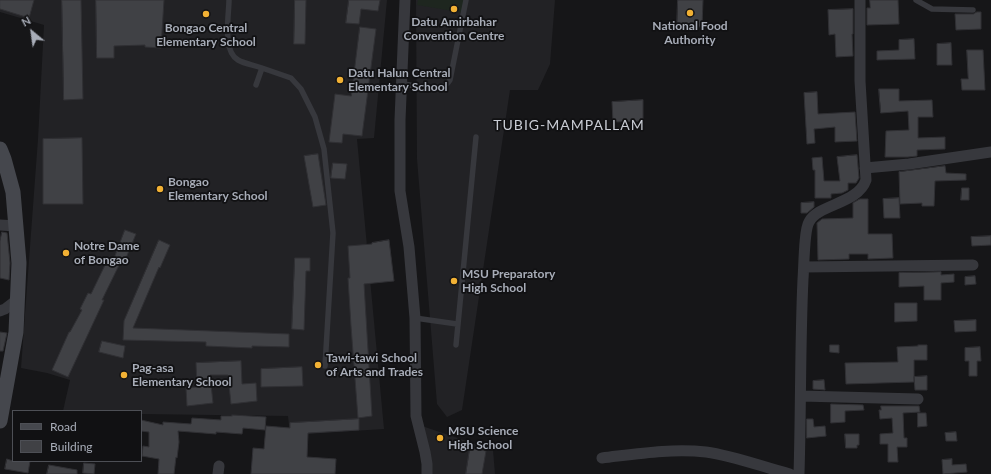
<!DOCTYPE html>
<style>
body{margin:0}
#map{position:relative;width:991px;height:474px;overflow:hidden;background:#161618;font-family:Lato,sans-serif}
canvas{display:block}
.legend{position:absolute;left:12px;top:410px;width:130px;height:52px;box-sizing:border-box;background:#111113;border:1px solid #4d4f55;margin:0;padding:5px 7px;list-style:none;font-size:12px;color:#a8adb8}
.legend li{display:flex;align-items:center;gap:8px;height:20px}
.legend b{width:20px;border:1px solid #4d4f55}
.north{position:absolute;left:12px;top:12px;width:40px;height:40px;-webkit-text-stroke:3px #111113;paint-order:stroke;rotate:331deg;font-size:11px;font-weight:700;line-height:16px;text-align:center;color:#a8adb8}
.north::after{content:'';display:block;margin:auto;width:14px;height:18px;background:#a8adb8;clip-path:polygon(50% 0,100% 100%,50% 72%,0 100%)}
</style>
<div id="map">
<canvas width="991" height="474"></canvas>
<ul class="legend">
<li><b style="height:5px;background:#45474d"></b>Road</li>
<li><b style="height:11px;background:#404145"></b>Building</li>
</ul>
<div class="north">N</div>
</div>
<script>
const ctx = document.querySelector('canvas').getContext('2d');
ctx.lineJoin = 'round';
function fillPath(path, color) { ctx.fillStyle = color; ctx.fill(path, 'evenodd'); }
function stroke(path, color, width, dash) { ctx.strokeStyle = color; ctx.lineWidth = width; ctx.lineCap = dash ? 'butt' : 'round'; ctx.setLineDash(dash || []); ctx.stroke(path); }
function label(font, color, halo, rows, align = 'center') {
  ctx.font = font + ' Lato,sans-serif'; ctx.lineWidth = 3.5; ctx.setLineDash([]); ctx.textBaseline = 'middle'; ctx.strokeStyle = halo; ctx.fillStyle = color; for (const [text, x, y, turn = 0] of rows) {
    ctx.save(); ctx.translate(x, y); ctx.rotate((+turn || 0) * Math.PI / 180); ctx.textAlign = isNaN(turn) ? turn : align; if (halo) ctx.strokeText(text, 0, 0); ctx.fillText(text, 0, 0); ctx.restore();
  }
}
fillPath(new Path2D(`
 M0,0h387l-13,138 -17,1 27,290 -94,6 -2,-19 -147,-2v-3h-78l7,-31 -23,-7 -26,-5 17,-229 6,-114 -44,-13z
 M416,0h139l-5,64 -12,26h-28l-48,320 -15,7 -10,-13 -20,-245z
 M422,426l71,24 2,24h-70z`), '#222225');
fillPath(new Path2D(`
 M418,0h49l-2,13 -48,-8z`), '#1e261f');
const building = new Path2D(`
 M0,0h34l-5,18 -29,-9z
 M62,0h19l2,99 -19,1z
 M96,0h68l-3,48 -16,-1v-2l-31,1v12h-17z
 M295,0h11l-1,44h-11z
 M349,0h31l-2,11 -17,-2 -2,15 -13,-1z
 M678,0h25l-1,27 -25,-1z
 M870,0h28l1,24 -32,1v-17h3z
 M853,9v25h-1l1,22 -17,1 -1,-23 -6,1 -1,-25z
 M977,12h4v17l-25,1 -1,-16h18z
 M360,27l16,2 -14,107 -19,-2 -1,9 -13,-1 6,-48 16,2z
 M914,39l1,20 -38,1v-9l22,-1v-10z
 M951,43l1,22h-15v-21z
 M967,50h16l2,40h-23l-1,-11h7z
 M879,89h20v12l33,-1 1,17h-15v21l27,-1v12l-28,1v6l-9,1h-23l1,-26 23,-1 -1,-19 -27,2z
 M817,92l1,22 37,-2 2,29 -22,1v-15l-21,2 1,14 -8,1 -3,-51z
 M643,100v21l-30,1 -1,-20z
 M82,138l1,66h-40v-65z
 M318,154l8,51 -13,2 -9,-51z
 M857,155l2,23 -3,5h-8v7l-6,3 -11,1v4h-16v-28h-2l-1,-12 10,-1 2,24h16l-3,-24z
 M333,163l14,1 -2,15 -14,-1z
 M945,166l1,7 20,1v6l-31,1 -1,25h-12v-3l-22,1 -1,-32z
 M962,188h7v12h-8z
 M899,198l1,20h-16l-1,-19z
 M860,199h8v35h24l1,24 -25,1v-5h-19v5l-31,1 -1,-37 5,-4 31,-1v-15z
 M814,202v5l-7,6h-6v-10z
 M125,230l11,4 -10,24 -3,-1 -21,43h2l-36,77 -16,-7 17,-38h1l12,-22 -2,-1 8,-16 3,1 16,-33 5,2z
 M2,232l5,1 3,30 -1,17 -9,-2v-37z
 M991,236v9l-19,1 -1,-9z
 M159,240l11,5 -10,23 -1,-1 -26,61 156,6v13l-37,-1v2l-46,-2v-4l-83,-2 1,-19z
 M389,240l5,41 -30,3 8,132 -14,2 -7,-92 -3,-48h2l-2,-32 24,-2v-1z
 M295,258h15v13h-4l-2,59 -12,-1z
 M941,272v3l13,-1v8l-13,1v17h-17v-14l-25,1v-14z
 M975,276l1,8 -11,1v-8z
 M895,303h22v18l-22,1z
 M976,320v11l-21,1 -1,-11z
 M0,332l7,1 -4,18h-3z
 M102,341l23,5 -2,12 -24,-6z
 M830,345h9v8l-9,-1z
 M918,345h9v15h-13v22l-68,2 -1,-21 53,-1 -1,-15 21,-1z
 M980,347l1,14h-4v15h-8v-15h-4v-13z
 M241,361l1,23 14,-1 1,18 -26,3 -3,-29h-18l3,28 -26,3 -1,-18 11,-1 -1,-24z
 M302,367l1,19 -42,1v-18z
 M927,376v14h-12l-1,-13z
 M824,380l1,10 -12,-1v-8z
 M831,404l32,1 1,5 -19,1v11l-14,1z
 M881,406h38l1,6 -17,1 1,25h3v9h-10l1,15h-10v-18h-8v-10l13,-1 -1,-15 -12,1 -1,-9h2z
 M918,413h8l1,13 -9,1z
 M232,415l34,2 -1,13 -22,-2 -1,6 -26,-2v2l-38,-3 1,11 -2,16 -1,-1 -2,17h-16l1,-15 -17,-3 1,-10 6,1v-15l-8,-1v-11l22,5v-3l28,2 1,-6 29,2v-4h11z
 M359,419v11l-51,3 -1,24 29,2 -1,15h-84l2,-26 11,1 2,-23 24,2v-5z
 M807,419h6l1,8 11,-1 1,10 -19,2z
 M956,432l1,9h-11l-1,-8z
 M845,434h14v11h-2v3h-11z
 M470,448l16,3 -4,23h-16z
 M7,459l6,2h17l-2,12 -23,-4z
 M952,459v6l14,-1 1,8 -24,2 -1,-14z
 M84,463l11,1 -1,10 -11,-1z
 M49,465l28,5v4h-30z`);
fillPath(building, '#404145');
stroke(building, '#303034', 1);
stroke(new Path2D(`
 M229,0c0,15 -7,51 9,60 7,4 16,5 24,8l-6,17
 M916,0l16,9 41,1
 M262,68l29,10 10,11 14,28 9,32 9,84 -8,133
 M402,84c10,1 33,5 41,2 4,-1 5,-3 7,-6l16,-80
 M415,318l42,6
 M456,345l20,-208`), '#37383d', 5.5);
stroke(new Path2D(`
 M405,0l-5,120v71l9,56 6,71 1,98 9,36 2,12v10
 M865,168l44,-4 82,-12
 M0,225l16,1
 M804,267l169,-2
 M0,311l5,-2 13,-10
 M801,396l117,3
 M602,458c34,-4 70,-10 104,-6 29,4 56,15 84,22
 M218,474l1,-8
 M799,474c2,-65 1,-130 4,-195 1,-11 1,-49 6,-57 9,-18 49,-18 57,-42l-6,-99v-81`), '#37383d', 11);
stroke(new Path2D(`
 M0,149l4,10 9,33 6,71 -3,69 -16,89`), '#45474d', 15);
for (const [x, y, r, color] of [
 [454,9,4,"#f2b134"],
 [690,13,4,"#f2b134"],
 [206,14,4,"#f2b134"],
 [340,80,4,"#f2b134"],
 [160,189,4,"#f2b134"],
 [66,253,4,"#f2b134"],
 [454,281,4,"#f2b134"],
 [318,365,4,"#f2b134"],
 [124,375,4,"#f2b134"],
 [440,438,4,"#f2b134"]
]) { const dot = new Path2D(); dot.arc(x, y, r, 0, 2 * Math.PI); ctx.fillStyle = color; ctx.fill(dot); stroke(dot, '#111113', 1.5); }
label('bold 12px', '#a8adb8', '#111113', [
 ["Datu Amirbahar",454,22,"center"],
 ["Convention Centre",454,36,"center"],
 ["National Food",690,26,"center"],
 ["Authority",690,40,"center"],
 ["Bongao Central",206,28,"center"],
 ["Elementary School",206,42,"center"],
 ["Datu Halun Central",348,73],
 ["Elementary School",348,87],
 ["Bongao",168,182],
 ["Elementary School",168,196],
 ["Notre Dame",74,246],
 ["of Bongao",74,260],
 ["MSU Preparatory",462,274],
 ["High School",462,288],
 ["Tawi-tawi School",326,358],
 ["of Arts and Trades",326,372],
 ["Pag-asa",132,368],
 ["Elementary School",132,382],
 ["MSU Science",448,431],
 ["High School",448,445]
], 'left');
ctx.letterSpacing = '1px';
label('14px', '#c9ccd4', '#111113', [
 ["TUBIG-MAMPALLAM",569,125]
]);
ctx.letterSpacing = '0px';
</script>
